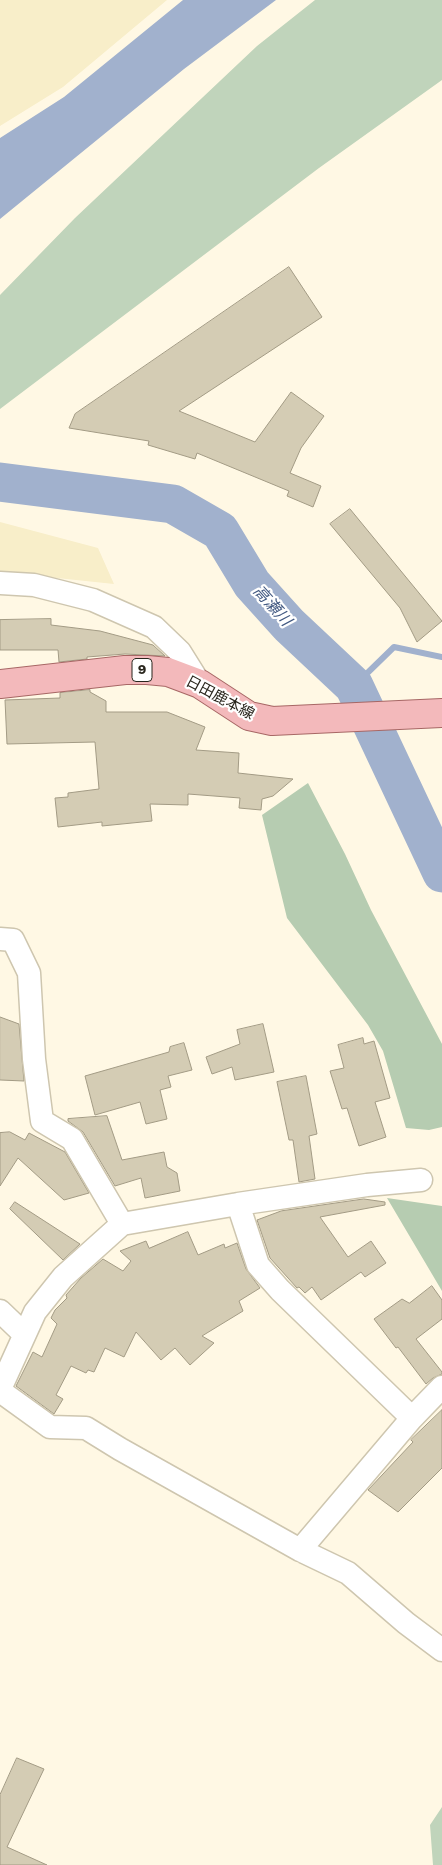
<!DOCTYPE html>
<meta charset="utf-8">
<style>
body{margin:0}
canvas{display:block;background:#fff8e4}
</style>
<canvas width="442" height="1865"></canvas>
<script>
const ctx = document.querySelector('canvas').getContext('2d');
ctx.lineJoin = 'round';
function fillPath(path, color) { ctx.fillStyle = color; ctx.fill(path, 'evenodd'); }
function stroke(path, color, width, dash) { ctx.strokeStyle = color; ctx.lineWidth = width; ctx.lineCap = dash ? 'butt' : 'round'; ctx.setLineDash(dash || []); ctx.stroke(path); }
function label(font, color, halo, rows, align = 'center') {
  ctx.font = font + ' "Work Sans","Noto Sans JP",sans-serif'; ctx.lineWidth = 4.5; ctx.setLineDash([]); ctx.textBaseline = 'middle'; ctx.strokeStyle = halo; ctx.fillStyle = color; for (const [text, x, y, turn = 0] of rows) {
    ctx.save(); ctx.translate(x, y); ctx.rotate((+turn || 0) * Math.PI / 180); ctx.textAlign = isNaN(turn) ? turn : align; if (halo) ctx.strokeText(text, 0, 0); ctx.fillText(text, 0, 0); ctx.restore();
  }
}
fillPath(new Path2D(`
 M315,0h127v80l-123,88 -319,241v-114l75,-77 182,-172z
 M442,1807v58h-9l-3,-40z`), '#c0d4bb');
fillPath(new Path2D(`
 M308,783l37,71 26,56 71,134v83l-13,3 -23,-2 -23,-77 -15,-26 -81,-107 -25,-103z
 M387,1198l55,8v85z`), '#b6ccb1');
fillPath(new Path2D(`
 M0,0h167l-104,87 -63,39z
 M0,522l98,26 16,36 -114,-12z`), '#f8eec9');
fillPath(new Path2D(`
 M183,0h93l-92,69 -184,150v-81l64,-41z`), '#a1b1cd');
stroke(new Path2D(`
 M354,686l40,-39 48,10`), '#a1b1cd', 6);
stroke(new Path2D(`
 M0,482l173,22 47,27 32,53 37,41 65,61 88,187`), '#a1b1cd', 39);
const building = new Path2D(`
 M289,267l33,50 -143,94 76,31 36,-50 33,24 -23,32 -11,25 31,13 -8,21 -26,-11 2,-5 -92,-38 -2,6 -47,-14 1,-4 -80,-13 6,-14z
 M350,509l92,112 -25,21 -17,-34 -70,-84z
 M51,619v6l49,6 53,14 12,11 -40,-2 -38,3v2l-28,3 -1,-12h-58v-30z
 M90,690v2l16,9v11h61l38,15 -9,23 43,3 -1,20 55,6 -20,17 -11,3 -1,11 -22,-2 1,-10 -52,-4v11l-38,-1 2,17 -50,5v-4l-44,5 -3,-29 13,-1v-4l31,-4 -4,-47 -88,2 -2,-44 55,-2v-5z
 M0,1017l19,7 5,57 -24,-1z
 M263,1024l11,48 -39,8 -3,-13 -20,7 -6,-17 34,-13 -3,-14z
 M363,1038l1,6 10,-3 16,57 -15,4 11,35 -27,9 -12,-38 -5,1 -12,-38 14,-3 -6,-23z
 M184,1043l8,27 -24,6 3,11 -11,3 7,29 -21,5 -6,-22 -45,13 -10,-39 84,-24 1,-5z
 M306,1076l11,58 -8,2 6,43 -16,3 -6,-42h-4l-12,-58z
 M107,1116l15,44 42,-8 3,15 10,6 3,18 -35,7 -4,-20 -26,8 -32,-54 -15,-11v-2z
 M10,1132l15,8 4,-7 36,19 24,41 -25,7 -46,-42 -18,28v-53z
 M364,1199l21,3v3l-65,12 28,40 23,-16 15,22 -21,14 -4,-5 -40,28 -9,-13 -7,6 -6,-6 -2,1 -27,-30 -13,-38 24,-9z
 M15,1202l65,42 -17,16 -53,-51z
 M188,1232l10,23 26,-11 1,4 12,-5 9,26 14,19 -21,13 4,10 -41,25 12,7 -24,22 -15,-17 -14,12 -25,-28 -12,25 -19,-9 -11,24 -6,-2 -2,3 -15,-7 -15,29 7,4 -9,15 -38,-28 17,-34 9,5 15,-33 -6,-6 4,-8 12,-12 -1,-3 15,-17 22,-19 20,12 8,-10 -11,-10 26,-10 3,7z
 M432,1286l10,14v19l-26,20 26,33v2l-9,4 -7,6 -28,-37 -2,1 -22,-29 28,-20 7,4z
 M442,1410v58l-44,44 -30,-22 45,-48 -2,-2z
 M17,1758l27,11 -37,78 40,18h-47v-70z`);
fillPath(building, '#d4ccb4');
stroke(building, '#a39b85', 1);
const street = new Path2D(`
 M0,583l34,2 59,15 61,27 26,25 20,32
 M0,939l13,1 16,33 5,86 8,62 30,18 50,85
 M238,1204l20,61 22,25 132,128
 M0,1311l24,23
 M0,1389l35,-77 28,-35 59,-53 116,-20 129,-19 54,-5
 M0,1391l50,36 36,1 34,21 180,101 48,23 58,50 36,27
 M300,1550l112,-132 30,-31`);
const primary = new Path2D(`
 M0,684l125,-14h22l21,2 32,12 49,32 23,5 170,-8`);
stroke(street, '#cec6af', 25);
stroke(primary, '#a76765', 30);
stroke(street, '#fff', 22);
stroke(primary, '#f3b9bb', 28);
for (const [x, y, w] of [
 [142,670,20]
]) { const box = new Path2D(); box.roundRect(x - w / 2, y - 11.5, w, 23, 4); ctx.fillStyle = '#fff'; ctx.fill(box); stroke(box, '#28251c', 1); }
label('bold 14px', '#28251c', null, [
 ["9",142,670]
]);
label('15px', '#28251c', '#fff', [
 ["日田鹿本線",220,698,28]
]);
label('italic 16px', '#415881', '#fff', [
 ["高瀬川",272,606,48]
]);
</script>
